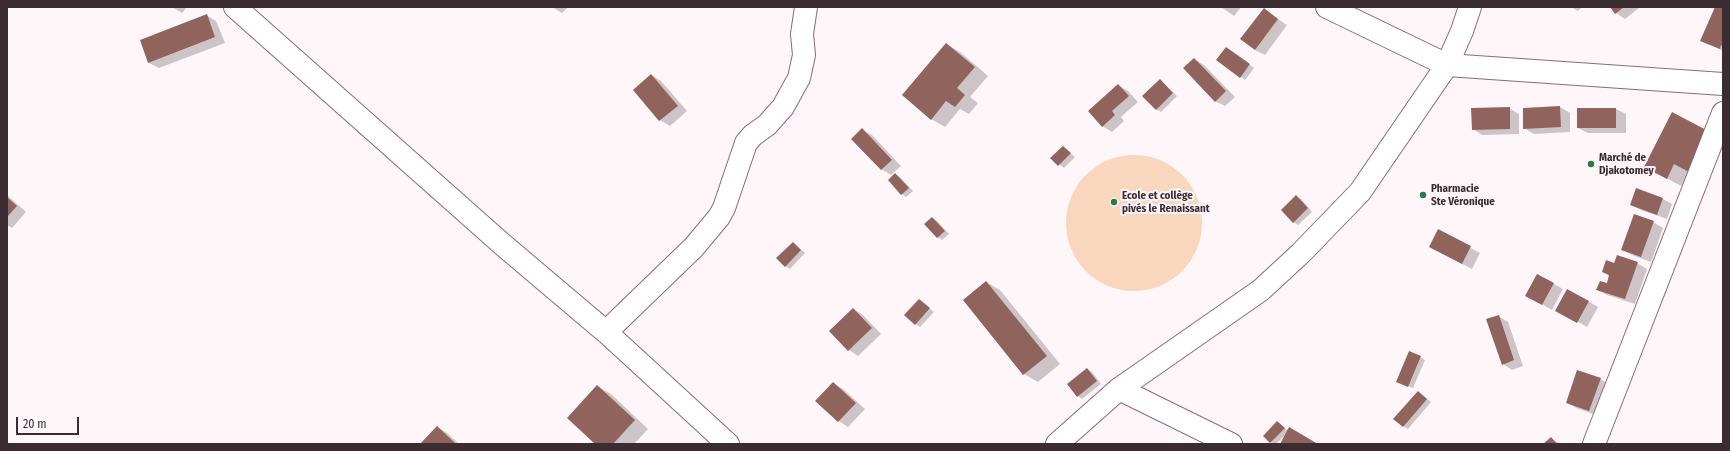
<!DOCTYPE html>
<meta charset="utf-8">
<style>
body{margin:0}
#map{position:relative;width:1730px;height:451px;overflow:hidden;background:#fff6f9;font-family:"Fira Sans Condensed",sans-serif}
canvas{display:block}
.frame{position:absolute;inset:0;border:8px solid #3b2c31;pointer-events:none}
.scale{position:absolute;left:16px;top:417px;width:63px;height:18px;box-sizing:border-box;border:2px solid #3b2c31;border-top:0;padding-left:5px;font-size:12px;line-height:14px;white-space:nowrap;color:#3b2c31;-webkit-text-stroke:3px #fff6f9;paint-order:stroke}
</style>
<div id="map">
<canvas width="1730" height="451"></canvas>
<div class="frame"></div>
<div class="scale">20 m</div>
</div>
<script>
const ctx = document.querySelector('canvas').getContext('2d');
ctx.lineJoin = 'round';
function fillPath(path, color) { ctx.fillStyle = color; ctx.fill(path, 'evenodd'); }
function stroke(path, color, width, dash) { ctx.strokeStyle = color; ctx.lineWidth = width; ctx.lineCap = dash ? 'butt' : 'round'; ctx.setLineDash(dash || []); ctx.stroke(path); }
function label(font, color, halo, rows, align = 'center') {
  ctx.font = font + ' "Fira Sans Condensed",sans-serif'; ctx.lineWidth = 4; ctx.setLineDash([]); ctx.textBaseline = 'middle'; ctx.strokeStyle = halo; ctx.fillStyle = color; for (const [text, x, y, turn = 0] of rows) {
    ctx.save(); ctx.translate(x, y); ctx.rotate((+turn || 0) * Math.PI / 180); ctx.textAlign = isNaN(turn) ? turn : align; if (halo) ctx.strokeText(text, 0, 0); ctx.fillText(text, 0, 0); ctx.restore();
  }
}
fillPath(new Path2D(`
 M1066 223a68 68 0 1 1 136 0a68 68 0 1 1-136 0Z`), '#f8d7be');
fillPath(new Path2D(`
 M172,7h15l-5,6z
 M552,7h16l-6,6z
 M1221,7h20l-7,9z
 M1571,7h11l-4,4z
 M1611,7h29l-15,12 -9,-6z
 M1716,7h7v44l-22,-11z
 M1264,10l23,15 -22,30 -10,-5z
 M206,15l10,6 9,22 -66,25 -10,-5 -8,-22z
 M946,44l14,8 28,24 -18,21 8,6 -9,11 -9,-5 -15,18 -14,-8z
 M1231,51l23,17 -9,12 -4,-3z
 M1194,59l10,6 31,32 -10,9 -10,-5z
 M651,75l10,6 26,30 -17,15 -10,-6z
 M1160,80l17,16 -16,16 -5,-3z
 M1118,85l10,6 10,11 -17,15 3,4 -12,11 -10,-6z
 M1560,107l10,6v19l-36,2 -10,-6z
 M1509,108l10,6v20l-37,1 -9,-6z
 M1578,109h38l10,5v19h-38l-10,-5z
 M1673,113l16,58 -8,15 -22,-12z
 M862,130l10,5 29,31 -10,9 -10,-6z
 M1063,147l12,10 -11,11 -12,-10z
 M895,174l5,3 13,14 -7,6 -4,-3 -13,-14z
 M7,195l19,17 -14,16 -5,-3z
 M1297,197l4,2 11,13 -14,13 -5,-3z
 M1663,199l9,5 -5,15 -26,-9 -10,-5z
 M932,218l5,3 12,13 -7,6 -5,-3z
 M1653,222l10,6 -12,34 -19,-7 -9,-5z
 M1439,231l41,22 -8,16 -32,-17z
 M793,243l12,10 -15,16 -5,-3z
 M1637,263l10,6 -12,35 -28,-9 -10,-6 10,-5 3,-8 -7,-4 12,-8z
 M1537,275l26,14 -11,21 -16,-9z
 M986,282l14,8 60,74 -22,18 -14,-8z
 M919,300l15,12 -14,15 -5,-3z
 M1588,301l10,6 -11,20 -30,-17z
 M853,309l10,6 18,19 -23,22 -9,-6z
 M1498,316l10,6 15,44 -11,4 -9,-6z
 M1420,357l5,3 -12,28 -11,-4z
 M1087,369l5,3 9,12 -19,15 -4,-3z
 M1600,379l10,6 -11,31 -23,-8 -9,-6z
 M833,383l10,6 22,20 -17,18 -9,-6z
 M597,386l14,8 37,35 -14,15h-38z
 M1422,395l9,7 -23,27 -5,-3z
 M1277,422l11,9 28,13h-35l4,-9 -9,9h-2l-3,-2z
 M437,427l10,6 12,11h-38z
 M1552,439l9,5h-16z`), '#0003');
fillPath(new Path2D(`
 M1610,7h14l-9,7z
 M1715,7h8v39l-2,-1 -1,4 -20,-8z
 M1264,8l14,11 -23,31 -15,-11z
 M207,14l8,23 -67,26 -8,-23z
 M946,43l29,24 -18,21 8,7 -10,12 -9,-6 -15,19 -29,-25z
 M1226,47l24,17 -10,14 -24,-18z
 M1194,58l32,33 -11,11 -32,-34z
 M651,74l27,32 -19,15 -26,-31z
 M1160,79l13,14 -17,17 -14,-14z
 M1118,84l11,12 -17,15 3,4 -13,12 -14,-16z
 M1560,106l1,21 -38,2v-21z
 M1510,107v22l-38,1 -1,-22z
 M1577,108h39v20h-39z
 M1672,112l38,20 -21,40 -15,-8 -7,15 -23,-12z
 M862,128l30,32 -11,10 -30,-31z
 M1063,146l8,7 -13,13 -8,-8z
 M895,173l14,15 -8,7 -13,-15z
 M1636,188l27,10 -6,17 -27,-10z
 M1296,195l12,13 -15,15 -12,-13z
 M7,197l10,9 -10,11z
 M1634,214l20,7 -13,36 -20,-7z
 M932,217l13,14 -8,7 -13,-14z
 M1438,229l33,17 -9,18 -33,-17z
 M793,242l8,8 -16,17 -9,-9z
 M1617,255l21,7 -13,37 -29,-9 4,-9 7,2 2,-8 -7,-3 4,-12 8,3z
 M1537,274l17,9 -12,22 -17,-9z
 M986,281l61,75 -24,19 -60,-75z
 M1567,289l22,12 -12,22 -22,-12z
 M919,299l11,9 -15,17 -11,-10z
 M853,308l19,20 -24,23 -19,-20z
 M1499,315l15,45 -12,5 -16,-46z
 M1409,351l12,5 -13,31 -12,-5z
 M1087,368l10,13 -20,16 -10,-13z
 M1577,370l24,8 -12,33 -23,-8z
 M833,382l23,21 -18,19 -23,-21z
 M597,385l38,35 -22,24h-18l-28,-26z
 M1418,391l9,8 -24,28 -10,-8z
 M1277,421l8,7 -15,15 -7,-7z
 M437,426l19,18h-36z
 M1289,427l29,17h-38z
 M1551,437l6,7h-14z`), '#91635d');
const minor = new Path2D(`
 M235,7l267,237 104,88 122,112
 M1327,7l120,58 276,19
 M606,332l88,-85 25,-30 5,-9 22,-65 7,-8 14,-10 16,-18 16,-29 5,-23 -2,-21 4,-27
 M1119,389l112,55
 M1594,444l129,-331`);
const major = new Path2D(`
 M1057,444l62,-55 142,-99 40,-37 59,-61 87,-127 15,-34 8,-24`);
stroke(minor, '#8c6a76', 24);
stroke(major, '#8c6a76', 24);
stroke(minor, '#fff', 22);
stroke(major, '#fff', 22);
for (const [x, y, r, color] of [
 [1591,164,4,"#2c7a49"],
 [1423,195,4,"#2c7a49"],
 [1114,202,4,"#2c7a49"]
]) { const dot = new Path2D(); dot.arc(x, y, r, 0, 2 * Math.PI); ctx.fillStyle = color; ctx.fill(dot); stroke(dot, '#fff6f9', 1.5); }
label('bold 11px', '#3b2c31', '#fff6f9', [
 ["Marché de",1599,158],
 ["Djakotomey",1599,171],
 ["Pharmacie",1431,189],
 ["Ste Véronique",1431,202],
 ["Ecole et collège",1122,196],
 ["pivés le Renaissant",1122,209]
], 'left');
</script>
